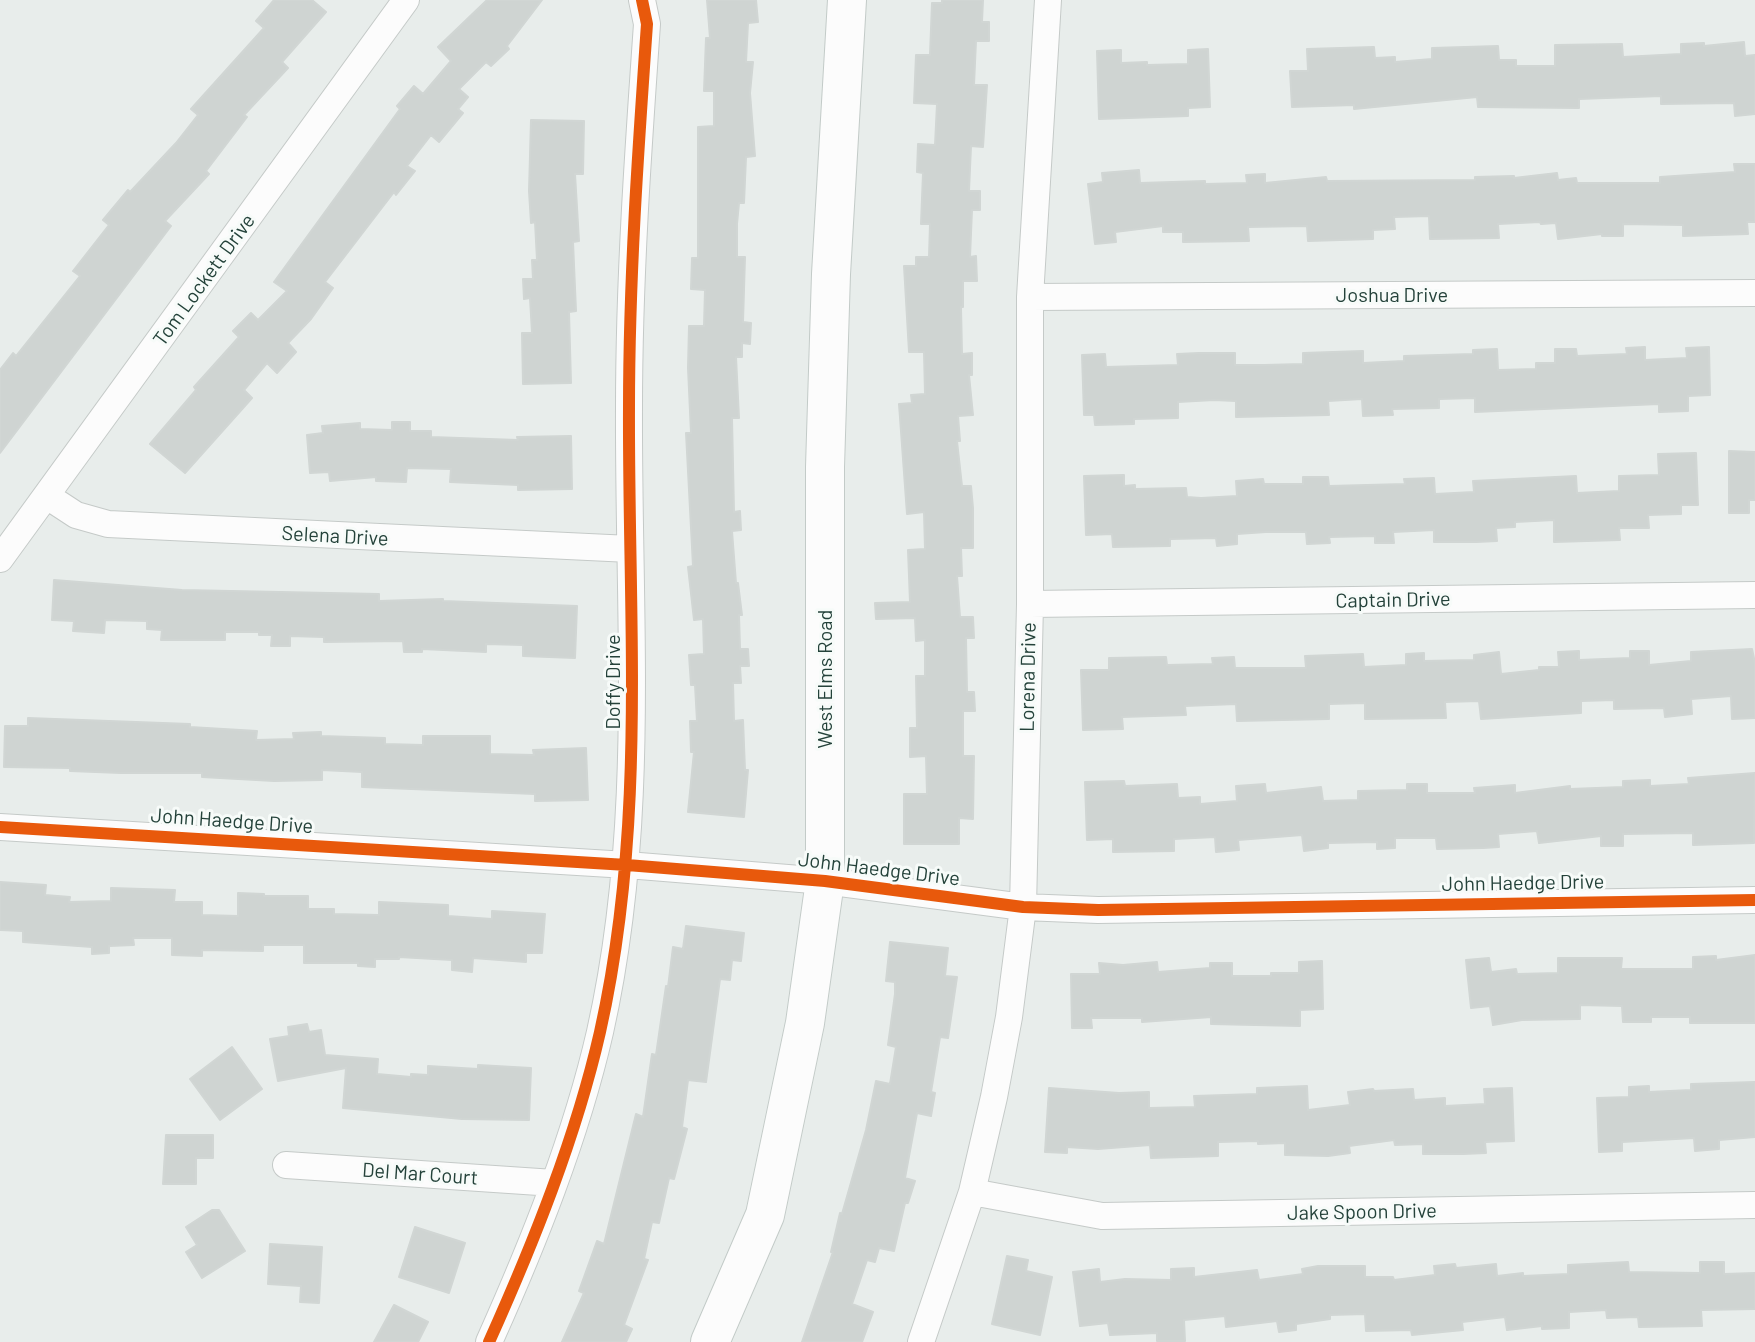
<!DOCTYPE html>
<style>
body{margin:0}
canvas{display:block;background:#e8edeb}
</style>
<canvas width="1755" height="1342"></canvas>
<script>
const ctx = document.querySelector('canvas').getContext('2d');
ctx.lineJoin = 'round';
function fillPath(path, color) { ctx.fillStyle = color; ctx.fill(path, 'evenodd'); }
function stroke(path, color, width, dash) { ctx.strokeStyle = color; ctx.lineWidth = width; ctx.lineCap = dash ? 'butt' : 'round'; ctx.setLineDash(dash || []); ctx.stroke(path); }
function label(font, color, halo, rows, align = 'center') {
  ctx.font = font + ' Barlow,sans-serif'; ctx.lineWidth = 6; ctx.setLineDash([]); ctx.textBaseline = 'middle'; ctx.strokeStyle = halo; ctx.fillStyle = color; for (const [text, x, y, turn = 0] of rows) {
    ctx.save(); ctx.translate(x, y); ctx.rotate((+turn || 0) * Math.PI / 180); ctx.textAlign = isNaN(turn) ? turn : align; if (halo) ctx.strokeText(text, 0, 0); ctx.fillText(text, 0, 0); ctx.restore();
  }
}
const building = new Path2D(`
 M274,0h38l14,12 -44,50 6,6 -44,47 3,2 -41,54 3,3 -44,47 6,5 -171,227v-83l13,-17 3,3 64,-80 -7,-5 36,-46 -6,-5 25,-30 2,2 46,-49 22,-28 -7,-6 73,-81 -8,-7z
 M487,0h55l-35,46 2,3 -18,17 -5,-4 -27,27 9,8 -10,12 5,4 -24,29 -8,-7 -24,31 8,5 -19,24 -2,-3 -69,90 8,6 -22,31 -23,24 8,9 -19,21 -10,-10 -23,27 8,8 -67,75 -35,-29 46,-54 -2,-3 45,-50 -6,-6 18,-18 7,7 29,-29 -13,-9 126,-173 -3,-3 17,-20 9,8 28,-33 -13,-14z
 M707,0h49l2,22 -10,1 -2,39h7l-3,31 5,63 -9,1 -2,46h-5l-2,21v33h8l-2,65 8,1 -1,21 -8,-1v14h-6l3,61h-7l2,94 6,-1 1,19 -9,1 4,52h2l4,32h-3l1,34h8l1,17h-9l1,17h-8l1,38 9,-1 2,50h3l-4,47 -56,-5 6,-60h-3l-1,-31h7l-2,-36h-4l-2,-30 15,-1 -1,-35 -9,1 -6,-53 5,-1 -7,-133h5l-3,-65 1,-42h15l1,-36 -14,-1 1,-31h6v-131l16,-1v-35h-10l2,-53h4z
 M942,0h41l-1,22h7v19h-13l-2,44h13l-4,62 -12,-1 -2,45h11v19h-8l-2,47 6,-1 1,25h-14v26h-2l1,47 10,-1v22h-3l4,40 -15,1 2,25h-3l5,45h9l2,22v40h-12l1,28h-5l3,41h13l1,21h-8l1,54h7l1,19h-12v45h11l-1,63 -14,-1v26h-55v-50h23l-1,-38 -16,1v-29h7l-1,-52h9v-36l-9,1 -1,-23 -39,1 -1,-16 35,-1 -2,-52 17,-1 -1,-37 -17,2 -8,-110 13,-1 -1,-8 14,-1 -1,-42h-15l-5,-86h12v-9h13l1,-33h-9l2,-51 -6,-1 1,-28 17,1 2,-41 -23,-1 2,-48h14l2,-52h10z
 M1744,42l1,14 10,-1v59l-20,2 -1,-13 -73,1v-8l-82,3v9l-101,-1 -1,-10 -123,12v-4l-62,2 -2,-36h18l-1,-22 67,-2 1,11 20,-1v5l37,-3v-11l66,-2 1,14h17v6h39v-21l67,-1 1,13 58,-3v-10l23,-1v3z
 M1208,49l2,58 -22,1v8l-89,3 -2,-68 24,-1v13l26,-1v3l41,-1v-14z
 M531,120l53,1 -1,53h-8l4,67 -6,1 3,69 -7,1 2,71 -48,1 -1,-51h10l-2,-35 -6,1 -1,-20h10l-1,-19h5l-2,-38 -4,1 -2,-32z
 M1734,164h21v58h-8l1,12 -65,2v-11l-60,-1v12h-21v-2l-44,5 -2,-16 -15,1 -1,-2 -42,2 1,14 -69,1 -1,-23 -35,1 1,12 -22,1v9l-65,2 -1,-15 -59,1 1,14 -66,1v-10h-20v-6l-48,6 1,10 -21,2 -7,-60 15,-2 -1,-9 37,-3 1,13 65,-2v3l42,-1 -1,-8 19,-1v9l61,-6 1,4 148,-1v-3l39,-1v2l43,-5 1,7 18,-2 1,5h83v-6l75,-5z
 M1645,347v13l42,-2 -1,-10 23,-1 1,48 -22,1v15l-29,1v-8l-184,8v-14l-36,1v9l-47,1 1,6 -30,1 -1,-17 -34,2 1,14 -93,2v-16l-22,-1 -36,2v16l-44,1v5l-39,1 -1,-10h-10l-2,-60 23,-1 1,13 72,-2 -1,-11 22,-1h36v12h29l39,-1v-11l60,-2v12l41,-2v-5l69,-2v-4l24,-1 1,21 38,-1v-6h19v-14h21l1,7 50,-2 -1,-6z
 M392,422h18v9h21v6l87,3 -1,-3 54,-1 1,53 -54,1v-5l-68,-3 1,-13 -44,-1 -1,14 -30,-1v-4l-46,4 -1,-9 -19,1 -3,-38 16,-2 -1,-7 38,-3v6l32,1z
 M1729,451l26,1v48h-6v13h-20z
 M1696,453l2,52h-17v9l-33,1 1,13h-30l1,12 -66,2v-22l-39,2v5l-19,1 1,13 -21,1h-42v-12l-41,2 1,11h-19v-7l-46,1 1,6 -23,1 -1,-12h-40l-29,2v10l-20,2 -1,-8 -46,1v7l-57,1 -1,-13 -26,1 -2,-59 40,-1v11l11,-1v4l51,-1 1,9 14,1 36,-2 -1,-15 27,-2 1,5h39v-7h25l1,9 76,-2 -1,-5 30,-1 1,16 39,-2 -1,-11 103,-5 1,17 42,-2v-15l40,-1 -1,-21z
 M54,580l128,10 197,4v7l64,-2v2l134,5 -2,52 -52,-2v-11l-37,-1v8l-64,-3v3h-18l-1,-11 -79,1v-5l-34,-1v10h-19l1,-11h-13v-3h-34v8h-64l1,-10 -15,-1v-8l-42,-1 -1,13 -31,-2 1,-10 -22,-1z
 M1752,649l3,14v55l-23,1 -1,-23 -40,3 1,15 -27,3 -1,-9 -50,1v-9l-33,1v12l-100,6 -2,-18 -34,1 1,16 -81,1v-16l-36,1v15l-92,2 -1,-17 -51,2 1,9 -64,2 1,12 -40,1 -2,-60h28v-12l57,-1 1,8 46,-1 -1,-6 22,-1 1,11h71l-1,-12 58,-2 1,13 42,-2v-11l18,-1v8l50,-1v-5l25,-3 2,22 38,-4v-3h20l-1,-15 21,-1v9l51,-2v-7h19v14l42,-4v-9z
 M28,718l162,6v3l67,4 -1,9 38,-1 -1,-6 28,-1v4l64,2v6l38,1v-9h67v18l44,1 -1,-5 53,-2 2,52 -53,1v-7l-173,-7v-15l-40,-2v10l-48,1 -72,-4v-4h-81l-51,-2v-3l-66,-1 1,-41h23z
 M1755,773l-1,70 -61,2v-12l-70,1v12h-22v-10l-62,7 -2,-12 -39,3 1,13 -16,1 -46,1 -1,-11h-41v10l-18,1v-7l-49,1v5l-24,3 -2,-16 -64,5 1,10 -23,2 -1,-15 -41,2v12l-61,1v-13l-26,1 -2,-58 39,-1 1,5 52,-2 1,14 22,-1v7l37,-3 -1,-15 29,-2 1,9 55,-6 2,14 35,-1v-9l49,-1v-6h20v9h48l-1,-5 41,-3v8l55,-7v3l53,-2v-6l27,-1v6l39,-2 -1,-6z
 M0,882l46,3 -1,10 25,2 -1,5 42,-1v-13l64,2 -1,12h28v13l36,1v-23l26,1v2h44v13h26v5l45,1v-13l69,3v11l44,3v-8l53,3 -3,39h-16v9l-53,-4 -1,14 -20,-2v-10l-53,-3v2h-24v8l-17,-1v-3h-54v-18h-41v6l-61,-1v6l-30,-1v-17h-39l1,7 -25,1v7l-17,1v-7l-69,-5v-11l-23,-1z
 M686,926l58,7 -3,28 -9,-1 -2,20 -10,-1 -14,103 -18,-2 -6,47 5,2 -13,50 -5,-1 -10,45 -7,-1 -8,37 4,1 -24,65 8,4 -6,13h-64l22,-49 -5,-2 18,-50 7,3 32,-130 7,3 9,-63 4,1 10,-69 2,1 5,-40 10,2z
 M890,942l58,6 -3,28 12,1 -9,61 -8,-1 -9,55 4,1 -4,23 -14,-3 -12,65 10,3 -7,22h-3l-11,48 -15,-3 -4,14 -8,-2 -15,44 21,8 -11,30h-60l31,-90h-2l9,-39 2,1 24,-84 10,-49 14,3 6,-37 -8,-2 7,-51v-12l-9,-1z
 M1755,955v68h-65v-6h-39v5h-28l-1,-16 -42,-1v14l-58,1 -29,5 -3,-19 -19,2 -5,-48 23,-2 2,14 25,-3 1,5 41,-1v-15h64l-1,11h72v-12l23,-1v4z
 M1322,961l1,48 -23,1v16l-89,-2v-7l-69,5v-4h-51l1,10h-20l-1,-54h29l-1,-11 24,2 34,-3 1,10 52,-4v-5h22v13h39v-3h28v-11z
 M307,1024l2,8 12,-2 4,25 53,4 -1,15 34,3v-3l17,1v-9l50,3v-4l53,3 -2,52 -67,-1 -119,-11 3,-40 -68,13 -8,-42 19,-3 -1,-9z
 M232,1047l30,42 -42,31 -30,-41z
 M1755,1082v55l-36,3v9l-24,2 -1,-13 -72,4v9l-23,1 -2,-54 32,-1v-10l20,-1v6l42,-2v-6z
 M1307,1086l1,24 42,-5 -2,-13 25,-3 1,2 39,-2 1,11 31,-2v8l40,-2 -1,-15 28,-1 2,53 -29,1 1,11 -23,1h-40v-10l-28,1 -1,-5 -45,6 1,7 -22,3 -43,-1v-12l-27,1v-3l-40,1v14l-67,2 -1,-13 -52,4 -31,-2v6l-22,-1 4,-64 70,5 30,-1v16l46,-1 -1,-11 63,-2v-6z
 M166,1135h47v23h-17v26h-33z
 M212,1210h7l26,41 -43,27 -16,-26 11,-7 -11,-18z
 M415,1227l50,16 -16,50 -50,-16z
 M270,1244l52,3 -3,56 -19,-1 1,-16 -33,-2z
 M1007,1256l21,4 -2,11 26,6 -12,58 -48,-11z
 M1628,1262l1,10 71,1v-11h24v12l31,-1v36l-54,1 1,16 -63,1 -1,-10 -31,1 -1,-8 -37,2v16l-27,1v-3l-35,4 -2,-13 -43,5 1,8 -51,5 -1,-5 -45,1 -1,-17 -35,1v4l-34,5v6l-17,2 -2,-11 -51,6 -1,-11 -41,4 1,21h-28v-8l-47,2 -2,-12 -28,3 -7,-54 26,-3 1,13 25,-3 46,1v-11l23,-1v9l63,-7 2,10 44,-6 -1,-5 16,-3h47v11h28l1,3 41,-5 -1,-9 21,-2 1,4 40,-4 1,12 26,-3v3l45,-2v-9z
 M394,1305l34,17 -10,20h-44z`);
fillPath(building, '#cfd4d2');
stroke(building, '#d1d6d4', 2);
const street = new Path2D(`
 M1030,297l725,-4
 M47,496l29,19 32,9 522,25
 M0,559l406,-559
 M1030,604l725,-9
 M0,827l627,38 198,16 198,26 75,3 657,-10
 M286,1165l268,18
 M972,1192l130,24 653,-11
 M489,1342c44,-98 87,-205 111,-310 47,-210 28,-412 29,-624 0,-128 9,-256 18,-384l-5,-24
 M921,1342l51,-150 22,-95 15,-80 14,-110 7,-303v-307l18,-297`);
const secondary = new Path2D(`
 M710,1342l55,-127 40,-192 20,-142v-414l6,-193 16,-274`);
stroke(street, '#c5cac8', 28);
stroke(secondary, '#c3cbc8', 40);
stroke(street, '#fcfcfc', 26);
stroke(secondary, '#fcfcfc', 38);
stroke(new Path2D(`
 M0,827l627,38 198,16 198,26 75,3 657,-10
 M489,1342c44,-98 87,-205 111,-310 47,-210 28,-412 29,-624 0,-128 9,-256 18,-384l-5,-24`), '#e8590c', 12);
label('20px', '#24423a', '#f7fbf9', [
 ["Tom Lockett Drive",204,280,-54],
 ["Joshua Drive",1392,295],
 ["Selena Drive",335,536,3],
 ["Captain Drive",1393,600,-1],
 ["Lorena Drive",1028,677,-89],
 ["West Elms Road",825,679,-90],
 ["Doffy Drive",613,682,-90],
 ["John Haedge Drive",232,821,4],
 ["John Haedge Drive",879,869,7],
 ["John Haedge Drive",1523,883,-1],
 ["Del Mar Court",420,1174,4],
 ["Jake Spoon Drive",1362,1212,-1]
]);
</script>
